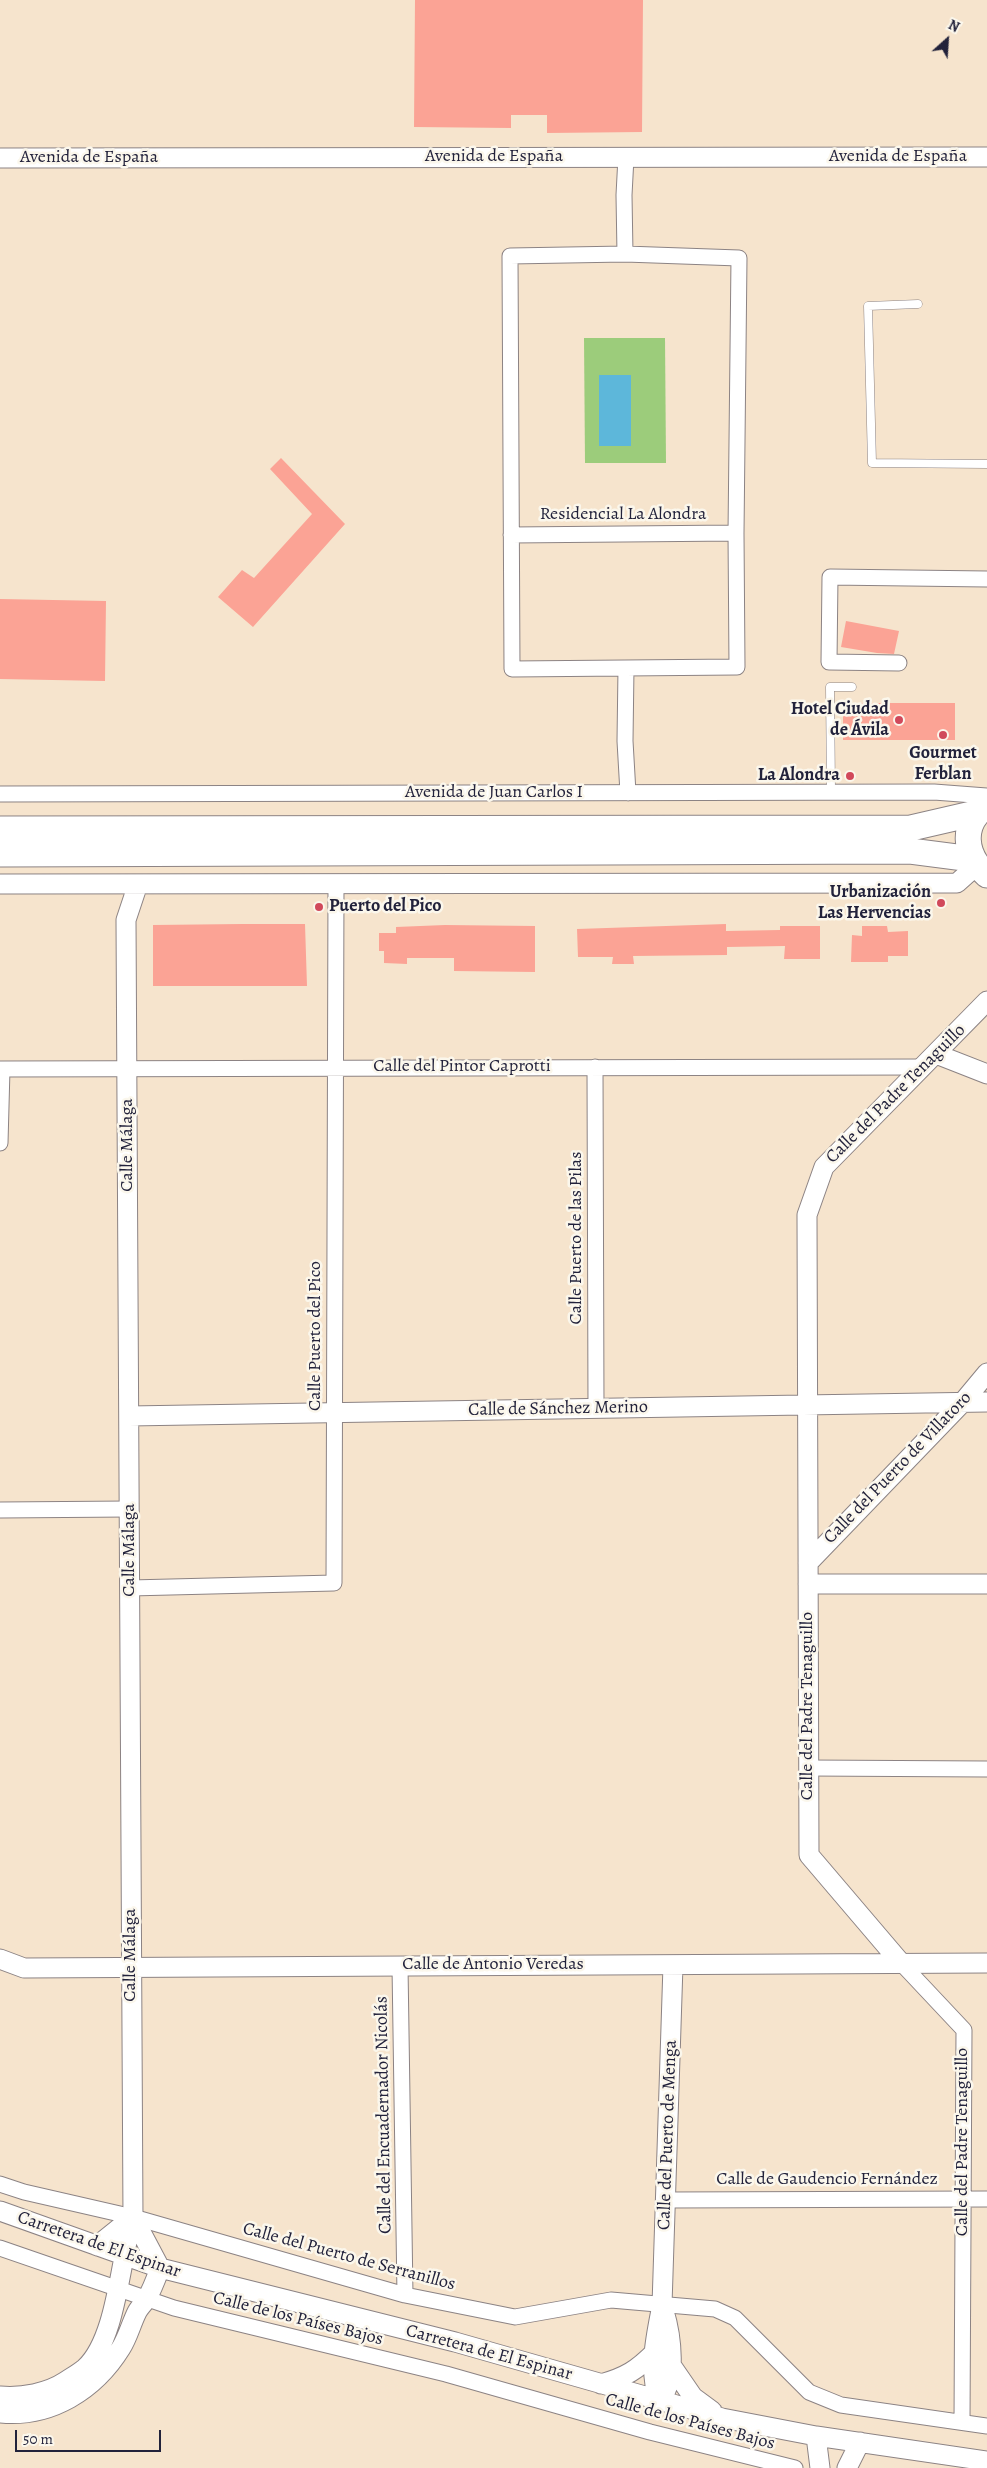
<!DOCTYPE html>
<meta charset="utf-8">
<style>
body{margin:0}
#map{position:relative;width:987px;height:2468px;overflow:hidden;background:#f6e4cd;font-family:Alegreya,serif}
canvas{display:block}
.north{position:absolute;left:922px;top:15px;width:50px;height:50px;-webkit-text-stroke:4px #fbf7ec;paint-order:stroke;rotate:26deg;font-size:14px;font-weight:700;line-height:20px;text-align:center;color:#22223b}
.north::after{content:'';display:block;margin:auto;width:18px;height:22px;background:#22223b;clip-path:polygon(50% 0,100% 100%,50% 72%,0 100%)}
.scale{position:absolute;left:15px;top:2430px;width:146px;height:22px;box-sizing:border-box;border:2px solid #22223b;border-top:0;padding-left:6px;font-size:15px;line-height:18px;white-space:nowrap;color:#22223b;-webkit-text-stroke:4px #fbf7ec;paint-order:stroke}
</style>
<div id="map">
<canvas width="987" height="2468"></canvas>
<div class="north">N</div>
<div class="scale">50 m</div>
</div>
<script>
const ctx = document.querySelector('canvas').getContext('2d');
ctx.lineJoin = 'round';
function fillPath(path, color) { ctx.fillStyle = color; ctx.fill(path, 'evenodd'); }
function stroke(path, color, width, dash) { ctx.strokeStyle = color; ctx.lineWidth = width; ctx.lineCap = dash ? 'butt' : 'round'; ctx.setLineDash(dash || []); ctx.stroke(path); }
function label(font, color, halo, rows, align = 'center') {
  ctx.font = font + ' Alegreya,serif'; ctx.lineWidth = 5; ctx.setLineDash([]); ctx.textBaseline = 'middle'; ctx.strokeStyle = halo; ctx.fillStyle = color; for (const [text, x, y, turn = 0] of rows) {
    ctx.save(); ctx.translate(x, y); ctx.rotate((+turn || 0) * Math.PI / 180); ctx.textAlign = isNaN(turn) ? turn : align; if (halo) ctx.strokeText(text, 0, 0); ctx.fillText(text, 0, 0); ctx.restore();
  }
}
fillPath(new Path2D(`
 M584,338h81l1,125h-81z`), '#9ccc7b');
fillPath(new Path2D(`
 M599,375h32v71h-32z`), '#5db7da');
fillPath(new Path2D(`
 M415,0h228l-1,132 -95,1v-18h-36v13l-97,-1z
 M281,458l64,66 -92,103 -35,-30 24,-27 12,8 58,-64 -42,-45z
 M0,599l106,2 -1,80 -105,-2z
 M846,621l53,10 -5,23 -17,-1 -36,-6z
 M857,703h98v37h-112v-27h14z
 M242,924h63l2,62h-154v-61z
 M726,924v7l54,-1v-4h40v33h-36l1,-13 -58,1v8l-94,1 1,8h-22l1,-7h-35l-1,-28z
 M445,925l90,1v46l-81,-1v-13h-47v6l-23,-1v-12h-5v-18h17v-6z
 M862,926h25l1,6 20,-1v25h-20v6h-37l1,-27 10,1z`), '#fba395');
const service = new Path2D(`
 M918,304l-50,2 4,157 115,1
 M831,792l-1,-105h22`);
const minor = new Path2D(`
 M625,254l114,4 -3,275 1,134 -225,2 -2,-413z
 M625,254l-1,-59 2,-38
 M511,535l225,-2
 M899,663l-70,-1 1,-85 157,2
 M626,668l-1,73 3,52
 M0,794l934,-2 53,4
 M595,1067l1,342
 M0,1069l923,-2
 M0,1143l2,-74
 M0,1510l129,-1
 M130,1588l204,-5 2,-699
 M808,1768l179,1
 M901,1963l63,67 -2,392
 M400,1966l5,329
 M0,2184l24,8 109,25 272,78 110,22 96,-17 104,9 20,9 74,74 32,13 146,21
 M667,2200l320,-1
 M0,2248l174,60 272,66 204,58 145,36`);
const tertiary = new Path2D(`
 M0,158l987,-1
 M0,884l957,-1 19,-17
 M936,1054l51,20
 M129,1416l858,-14
 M808,1563l154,-160 25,-30
 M808,1584h179
 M0,1959l24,9 963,-5
 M901,1963l-92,-108 -2,-640 17,-48 163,-166
 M0,2211l160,57 295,74 267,76 94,18 171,25
 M133,2217l27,51
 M97,2246l36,-29
 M671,2365l22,32 19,14
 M601,2384c25,-7 36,-14 54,-32
 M0,2396c22,2 48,-3 66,-15 6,-4 13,-8 19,-13 32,-29 35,-109 48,-151l-7,-1297 12,-36
 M659,2400c-11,-30 -3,-64 3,-95l11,-340
 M659,2400c19,-17 12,-66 5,-89
 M0,2413c51,5 95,-23 121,-65 7,-11 10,-24 16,-36 2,-4 6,-8 9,-12 6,-10 10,-21 14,-32
 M816,2436l4,32
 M847,2468l13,-26`);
const trunk = new Path2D(`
 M987,805c-27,19 -23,50 0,70
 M0,829l911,-1 65,-15
 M0,854l910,-3 62,8`);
stroke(service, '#8c8384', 9);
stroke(minor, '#8c8384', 17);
stroke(tertiary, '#8c8384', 21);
stroke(trunk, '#8c8384', 27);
stroke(service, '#fff', 8);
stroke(minor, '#fff', 15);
stroke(tertiary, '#fff', 19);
stroke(trunk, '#fff', 25);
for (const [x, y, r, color] of [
 [899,720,5,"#d1495b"],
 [943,735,5,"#d1495b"],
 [850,776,5,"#d1495b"],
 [941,903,5,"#d1495b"],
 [319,907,5,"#d1495b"]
]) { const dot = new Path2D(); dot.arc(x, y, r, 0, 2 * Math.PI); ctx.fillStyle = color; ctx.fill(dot); stroke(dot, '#fbf7ec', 2); }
label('18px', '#22223b', '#fbf7ec', [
 ["Avenida de España",494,157],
 ["Avenida de España",898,157],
 ["Avenida de España",89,158],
 ["Residencial La Alondra",623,515],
 ["Avenida de Juan Carlos I",494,793],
 ["Calle del Pintor Caprotti",462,1067],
 ["Calle del Padre Tenaguillo",896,1094,-45],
 ["Calle Málaga",128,1145,-90],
 ["Calle Puerto de las Pilas",577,1238,-90],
 ["Calle Puerto del Pico",316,1336,-90],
 ["Calle de Sánchez Merino",558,1409,-1],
 ["Calle del Puerto de Villatoro",898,1468,-46],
 ["Calle Málaga",130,1550,-90],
 ["Calle del Padre Tenaguillo",808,1706,-90],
 ["Calle Málaga",131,1955,-90],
 ["Calle de Antonio Veredas",493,1965],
 ["Calle del Encuadernador Nicolás",384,2115,-91],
 ["Calle del Puerto de Menga",668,2135,-88],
 ["Calle del Padre Tenaguillo",963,2142,-90],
 ["Calle de Gaudencio Fernández",827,2180],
 ["Carretera de El Espinar",99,2245,19],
 ["Calle del Puerto de Serranillos",349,2257,15],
 ["Calle de los Países Bajos",298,2319,14],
 ["Carretera de El Espinar",489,2353,15],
 ["Calle de los Países Bajos",690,2422,15]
]);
label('bold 18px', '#22223b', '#fbf7ec', [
 ["Hotel Ciudad",889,710],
 ["de Ávila",889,731],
 ["Gourmet",943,754,"center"],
 ["Ferblan",943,775,"center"],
 ["La Alondra",840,776],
 ["Urbanización",931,893],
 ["Las Hervencias",931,914],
 ["Puerto del Pico",329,907,"left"]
], 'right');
</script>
